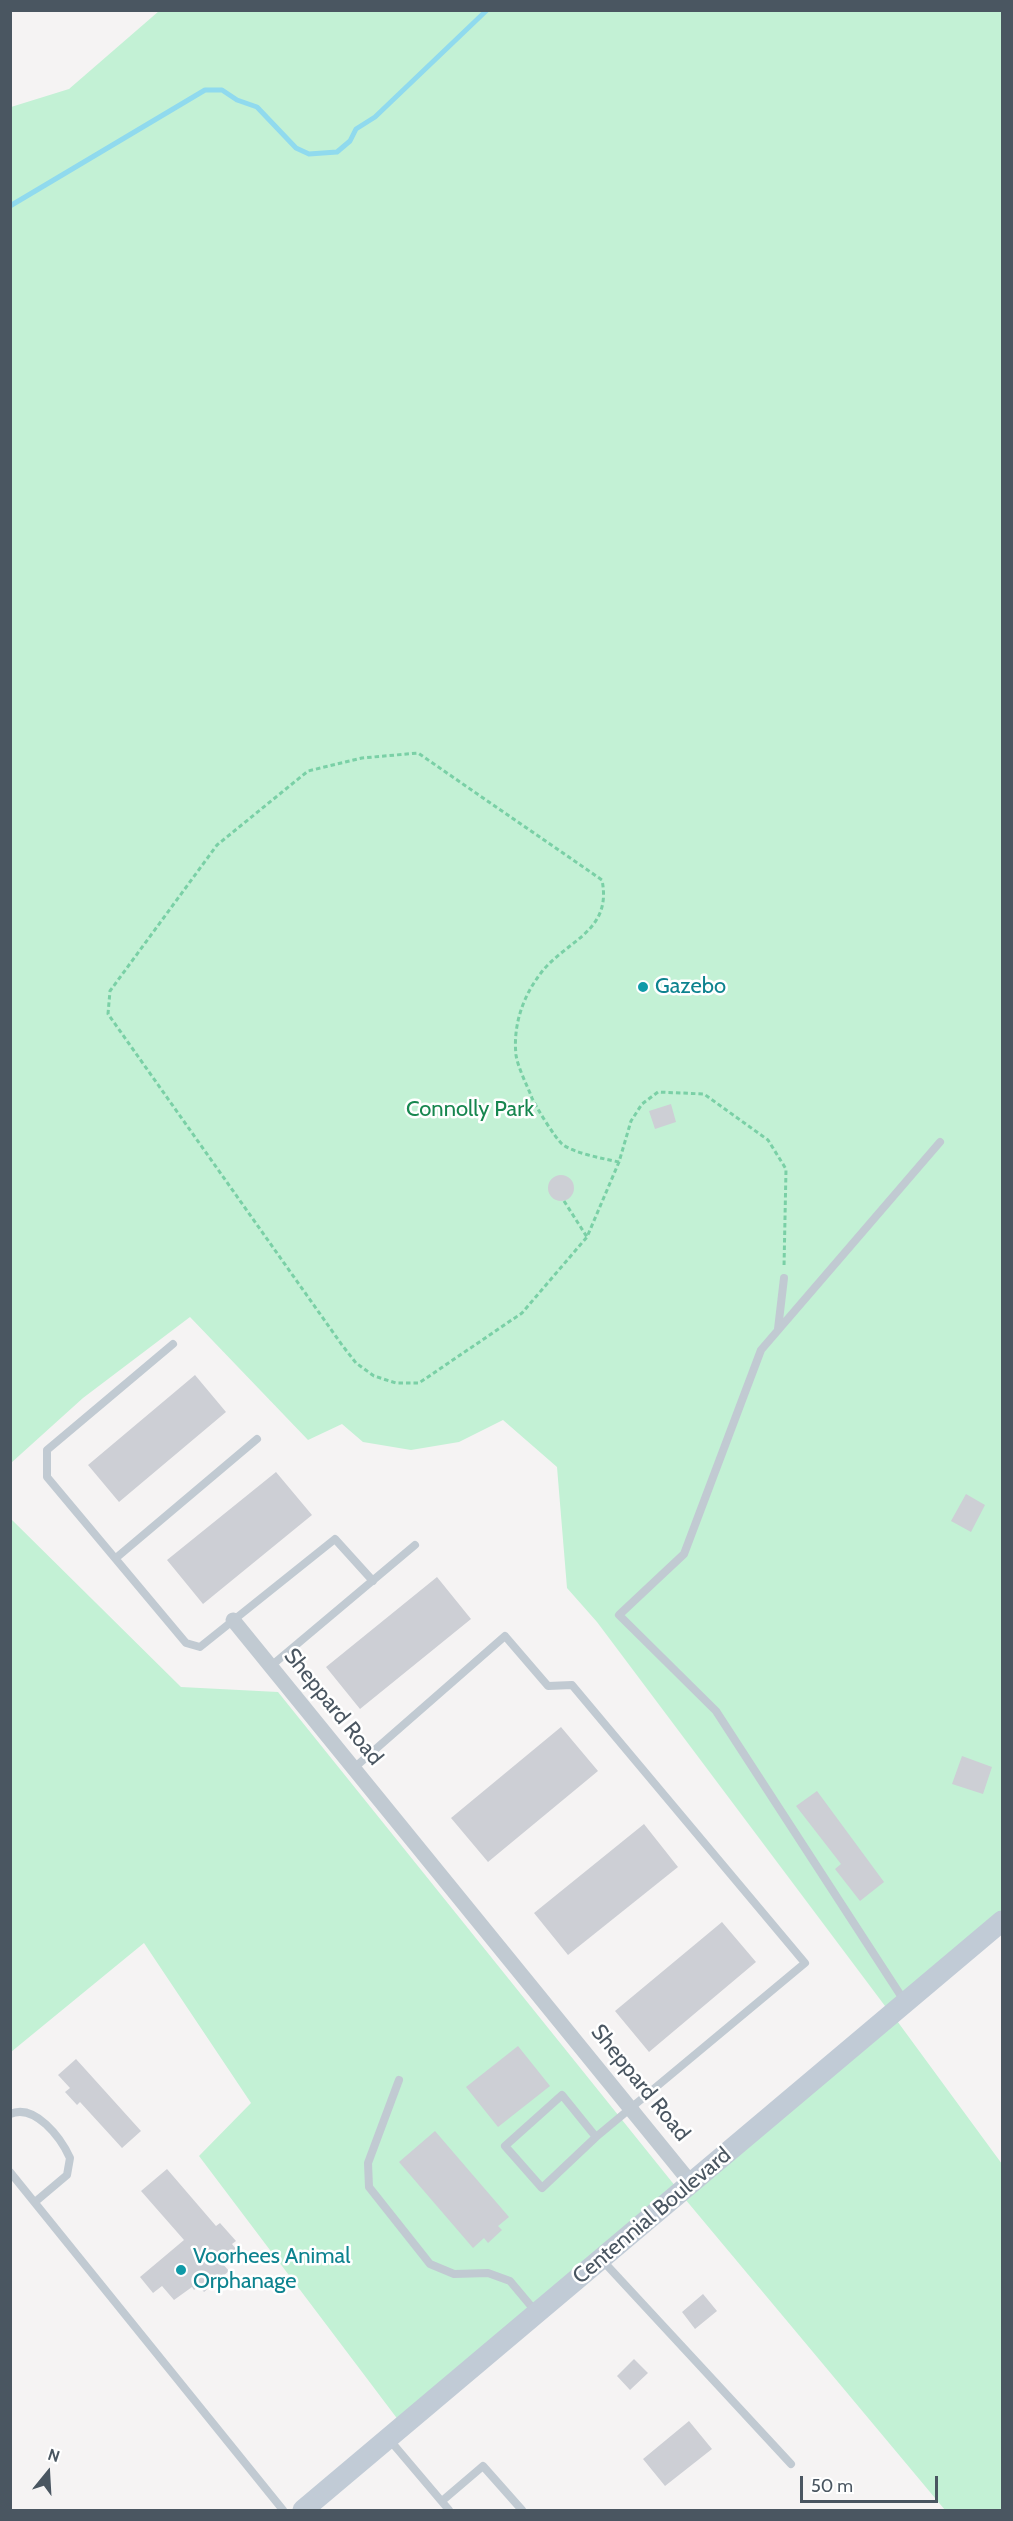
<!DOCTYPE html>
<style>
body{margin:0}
#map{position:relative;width:1013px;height:2521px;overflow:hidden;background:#f5f3f3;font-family:Cabin,sans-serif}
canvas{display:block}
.frame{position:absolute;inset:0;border:12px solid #4a5661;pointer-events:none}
.north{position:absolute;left:18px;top:2443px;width:60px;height:60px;-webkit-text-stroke:4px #fff;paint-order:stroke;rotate:18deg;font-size:16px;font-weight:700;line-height:24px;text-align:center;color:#4a5661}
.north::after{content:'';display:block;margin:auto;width:21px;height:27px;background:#4a5661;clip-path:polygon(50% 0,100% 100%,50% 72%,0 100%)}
.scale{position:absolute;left:800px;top:2476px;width:138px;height:27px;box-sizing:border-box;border:3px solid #4a5661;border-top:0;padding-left:8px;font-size:18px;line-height:21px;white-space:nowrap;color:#4a5661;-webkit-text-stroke:4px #fff;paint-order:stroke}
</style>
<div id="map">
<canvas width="1013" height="2521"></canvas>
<div class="frame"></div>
<div class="north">N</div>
<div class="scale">50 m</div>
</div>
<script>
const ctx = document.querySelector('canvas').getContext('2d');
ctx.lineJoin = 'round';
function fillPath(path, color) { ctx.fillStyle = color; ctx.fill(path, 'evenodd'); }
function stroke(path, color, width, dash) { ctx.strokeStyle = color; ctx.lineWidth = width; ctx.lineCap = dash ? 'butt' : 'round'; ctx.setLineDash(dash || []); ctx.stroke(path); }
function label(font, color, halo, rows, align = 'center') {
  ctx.font = font + ' Cabin,sans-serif'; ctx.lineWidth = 5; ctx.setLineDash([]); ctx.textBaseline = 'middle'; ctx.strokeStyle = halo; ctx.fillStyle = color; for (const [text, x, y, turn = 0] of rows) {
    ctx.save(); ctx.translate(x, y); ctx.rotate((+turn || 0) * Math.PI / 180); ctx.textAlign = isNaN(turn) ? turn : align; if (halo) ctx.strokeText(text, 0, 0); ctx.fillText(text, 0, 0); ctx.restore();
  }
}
fillPath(new Path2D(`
 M159,11h843v1910l-110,93 110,150v346h-57l-265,-317 -278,232 -203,-269 52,-53 -107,-160 -133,109 -1,-534 171,169 97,5 402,500 211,-178 -294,-392 -30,-34 -10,-121 -54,-47 -44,22 -48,8 -48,-8 -21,-18 -34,16 -118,-123 -107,81 -72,65v-1356l58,-18z`), '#c3f1d5');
stroke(new Path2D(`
 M10,206l195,-116h17l15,10 20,7 39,41 13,6 28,-2 13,-11 6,-12 19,-12 112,-107`), '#90daee', 5);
fillPath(new Path2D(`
 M671,1104l5,18 -21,7 -6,-18z
 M548 1188a13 13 0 1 1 26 0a13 13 0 1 1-26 0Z
 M195,1375l31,37 -107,90 -31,-37z
 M276,1472l36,43 -109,89 -36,-44z
 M966,1494l19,11 -14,27 -20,-11z
 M437,1577l34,42 -111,90 -34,-42z
 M561,1727l37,44 -110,91 -37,-44z
 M962,1756l30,11 -9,27 -31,-10z
 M817,1791l67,91 -24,19 -25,-32 6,-5 -45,-58z
 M644,1824l34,43 -110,88 -34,-42z
 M722,1922l34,40 -107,90 -34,-41z
 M518,2046l32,40 -52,41 -32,-40z
 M76,2059l65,72 -19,17 -42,-46 -3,3 -12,-13 5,-4 -12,-13z
 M435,2131l74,86 -11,9 4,4 -14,13 -4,-5 -11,10 -74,-86z
 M167,2169l49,57 4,-3 16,18 -4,3 4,5 -15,13 8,9 -25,21 -5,-6 -5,4 -2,-3 -18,13 -12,-14 -9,7 -13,-16 44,-37 -43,-49z
 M703,2294l14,17 -22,18 -13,-17z
 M634,2359l14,14 -18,17 -13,-14z
 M689,2421l23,28 -47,37 -22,-27z`), '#cdcfd5');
stroke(new Path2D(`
 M619,1162c-14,-3 -46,-9 -57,-18 -8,-8 -25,-35 -30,-46 -5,-13 -14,-30 -16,-43 -3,-28 6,-56 22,-78 24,-36 75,-43 64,-97l-184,-127 -56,5 -54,13 -91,74 -107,146 -2,23 234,331 14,18 18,13 22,7h23l103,-70 65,-76 32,-75 12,-41 11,-17 16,-12 46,2 64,46 18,29 -2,98
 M564,1201l23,36`), '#7ad0a6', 3, [4.5, 3]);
stroke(new Path2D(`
 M778,1329l6,-51
 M173,1344l-126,106v27l139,166 14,4 135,-108 38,42
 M116,1558l141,-119
 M271,1666l144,-121
 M354,1768l151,-132 43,50 24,-1 233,278 -209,174
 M905,2002l-189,-291 -97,-96 65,-61 77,-204 179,-208
 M399,2080l-31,83 1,24 61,77 24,10 34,-1 22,8 26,31
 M562,2095l34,42 -54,51 -37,-42z
 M10,2114c25,-11 51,24 60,44l-3,17 -32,27
 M10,2172l273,338
 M602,2260l189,204
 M388,2438l61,72
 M442,2501l41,-35 39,44`), '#c1cad2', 8);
stroke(new Path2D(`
 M233,1620l458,563`), '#c1cad2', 15);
stroke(new Path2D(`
 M303,2510l699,-589`), '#c1cbd6', 21);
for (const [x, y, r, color] of [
 [643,987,6,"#0f9aa8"],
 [181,2270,6,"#0f9aa8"]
]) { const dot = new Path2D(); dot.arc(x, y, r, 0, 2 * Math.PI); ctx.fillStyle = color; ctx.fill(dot); stroke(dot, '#fff', 2); }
label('22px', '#0d838f', '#fff', [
 ["Gazebo",655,987],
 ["Voorhees Animal",193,2257],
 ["Orphanage",193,2282]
], 'left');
label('22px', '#17864f', '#fff', [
 ["Connolly Park",470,1110]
]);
label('22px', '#4a5661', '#fff', [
 ["Sheppard Road",333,1707,51],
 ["Sheppard Road",640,2083,51],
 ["Centennial Boulevard",652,2216,-40]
]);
</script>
